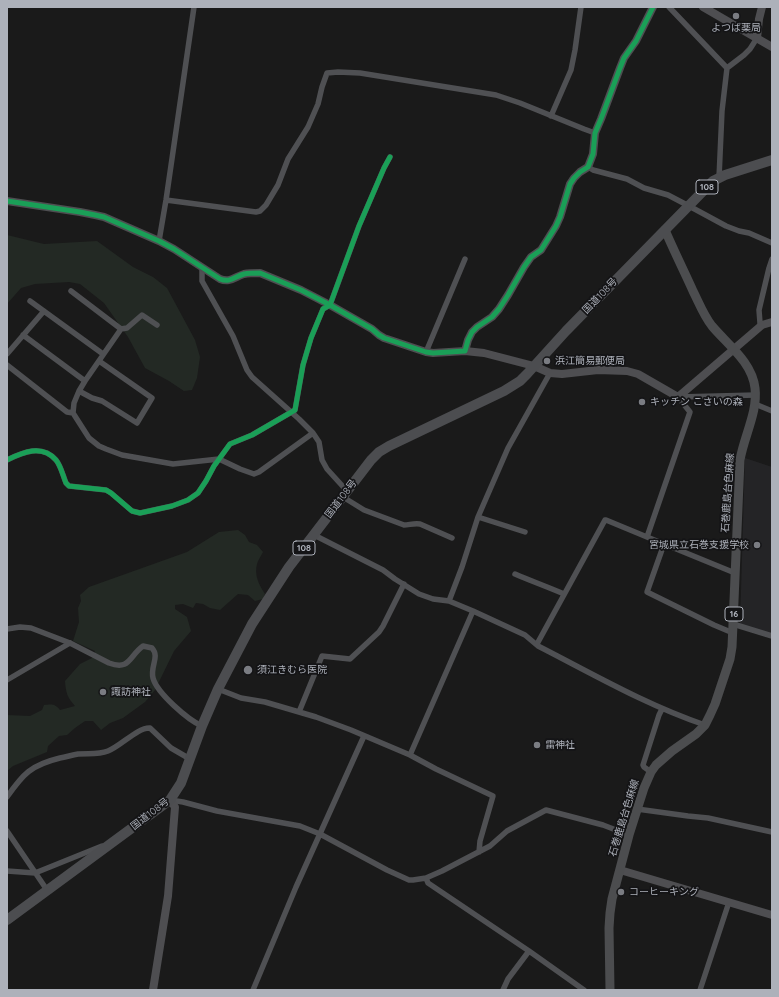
<!DOCTYPE html>
<meta charset="utf-8">
<style>
body{margin:0}
#map{position:relative;width:779px;height:997px;overflow:hidden;background:#1a1a1a;font-family:Quicksand,sans-serif}
canvas{display:block}
.frame{position:absolute;inset:0;border:8px solid #adb1ba;pointer-events:none}
</style>
<div id="map">
<canvas width="779" height="997"></canvas>
<div class="frame"></div>
</div>
<script>
const ctx = document.querySelector('canvas').getContext('2d');
ctx.lineJoin = 'round';
function fillPath(path, color) { ctx.fillStyle = color; ctx.fill(path, 'evenodd'); }
function stroke(path, color, width, dash) { ctx.strokeStyle = color; ctx.lineWidth = width; ctx.lineCap = dash ? 'butt' : 'round'; ctx.setLineDash(dash || []); ctx.stroke(path); }
function label(font, color, halo, rows, align = 'center') {
  ctx.font = font + ' Quicksand,"Noto Sans JP",sans-serif'; ctx.lineWidth = 3.5; ctx.setLineDash([]); ctx.textBaseline = 'middle'; ctx.strokeStyle = halo; ctx.fillStyle = color; for (const [text, x, y, turn = 0] of rows) {
    ctx.save(); ctx.translate(x, y); ctx.rotate((+turn || 0) * Math.PI / 180); ctx.textAlign = isNaN(turn) ? turn : align; if (halo) ctx.strokeText(text, 0, 0); ctx.fillText(text, 0, 0); ctx.restore();
  }
}
fillPath(new Path2D(`
 M745,458l27,9v168l-32,-11z`), '#242426');
fillPath(new Path2D(`
 M7,235l37,9 53,-3 36,26 20,10 14,11 28,52 5,17 -3,21 -5,12 -8,1 -15,-10 -24,-13 -17,-31 -24,-34 -24,-19 -11,-2 -34,2 -14,4 -14,16z
 M238,530l7,5 4,7 8,3 6,7c-2,4 -5,8 -6,12 -3,11 2,21 8,30l-2,5 -8,2 -7,-6 -10,-1 -18,16 -10,-2 -7,-4 -7,-1 -3,5 -10,-4 -8,1v4l12,8 4,14 -17,20 -19,39 -10,12 -22,16 -13,5 -9,7 -8,-9h-8l-10,7 -8,7 -8,1 -11,10 -1,6 -34,14 -6,5v-56l23,1 12,-6 2,-5c9,-1 11,-1 16,5l15,-4c-8,-9 -9,-13 -10,-25l15,-17 12,-6 3,-7 -22,-10 6,-19 -1,-14 3,-7 -1,-6 9,-8 98,-35 32,-20z`), '#232924');
stroke(new Path2D(`
 M669,7l58,61 -5,43 -3,67
 M727,68l17,-13 6,-6 7,-11
 M551,116l20,-46 4,-20 6,-43
 M588,167l5,3 34,9 17,9 24,7 21,11 37,20 13,5 10,2 23,10
 M166,200l90,12 4,-1 6,-6 12,-20 10,-26 20,-32 10,-23 4,-17 5,-14 11,-1 22,1 136,22 24,8 64,26 11,4
 M159,241l7,-41 28,-193
 M202,268v13l31,55 14,34 5,7 47,42 14,14 6,9 3,18 5,9 20,22
 M71,291l50,38
 M30,301l73,53
 M157,325l-15,-10 -15,13 -6,1 -36,52 -6,10 -5,12 -1,10 16,25 10,8 7,3 16,6 51,9 46,-5 21,10 14,5 5,-2 54,-39
 M762,325l-2,-2 -1,-13 10,-42 3,-9
 M23,335l62,46
 M426,352l39,-93
 M7,354l37,-43
 M7,365l60,47 6,1
 M79,391l13,7 10,3 35,22 15,-25 -53,-37
 M678,397l78,-2
 M755,404l17,7
 M7,460c16,-8 35,-16 49,0 5,6 7,16 10,23l3,3 37,4 5,3 21,18 8,2 32,-7 16,-6 10,-7 8,-12 8,-15 16,-22 22,-9 43,-25 8,-45 8,-27 12,-29 7,-4 29,-79 25,-58 6,-11
 M343,497l21,13 40,15c5,0 10,-2 16,-1l32,14
 M478,517l47,15
 M314,535l69,35 12,9 24,15 14,5 16,2 24,10 52,24 13,11c55,28 108,59 167,79
 M647,537l43,-125 -12,-15
 M664,544l-17,48 67,33 19,8
 M515,574c16,7 33,13 49,20
 M449,601l13,-34 16,-50 30,-69 42,-75
 M733,624l39,12
 M7,629l13,-2 11,1 39,15 39,20c21,8 20,-7 34,-17l9,2c8,9 -2,18 1,30 4,15 35,42 49,48
 M537,644l68,-124h1l41,17 88,36
 M7,680l63,-37
 M218,689l23,9 24,4 51,15 35,13 59,25 26,14 57,27 -13,45 -1,11
 M299,712l23,-56 28,3 29,-27 4,-6 21,-42
 M410,755l63,-144
 M651,772l-7,-5 -1,-2 16,-50 3,-6
 M7,797c16,-23 24,-32 53,-39 6,-1 12,-3 18,-4 10,-1 20,1 30,-3 13,-5 30,-24 42,-23l21,20 19,11
 M170,800l13,2 34,9 83,15 20,8 67,36 22,10h4l13,-2 16,-7 48,-25 17,-15 39,-21 57,15 26,10
 M637,809l51,7 20,2 64,14
 M7,831l40,59
 M7,871l28,2 67,-27
 M426,878l2,5 101,68 55,39
 M253,990l43,-103 68,-151
 M503,990l5,-11 21,-28
 M700,990l29,-88`), '#4f5053', 5.5);
stroke(new Path2D(`
 M703,7l69,40
 M757,38l2,-19 3,-12
 M7,201l73,11 15,3 9,2 55,24 15,8 46,30c10,4 14,-2 24,-5 5,-1 11,-1 16,-1l41,17 29,15 42,24 7,6 5,3 42,14 7,1 32,-2 3,-11 4,-8 5,-5 15,-10 7,-8 9,-14 16,-28 7,-10 10,-7 15,-24 4,-9 10,-33 4,-6 6,-6 8,-5 5,-13 2,-21 6,-14 19,-51 4,-10 12,-17 17,-34
 M465,351l19,2 50,13 16,7 12,1 36,-4 29,1 11,3 40,23 84,-72 10,-3
 M620,870l152,45
 M153,990l15,-94 7,-89 -5,-7`), '#4e4e51', 8);
stroke(new Path2D(`
 M610,990l-1,-62 1,-15 2,-14 17,-64 15,-47 7,-16 5,-7 16,-14 24,-17 9,-9 5,-10 5,-11 15,-45 2,-12 1,-23 7,-164c4,-24 18,-48 15,-72 -3,-26 -27,-43 -43,-62 -8,-10 -13,-23 -19,-35 -9,-20 -19,-40 -28,-61`), '#4c4d4f', 9);
stroke(new Path2D(`
 M7,920l163,-120 11,-17 21,-57 16,-37 34,-65 37,-57 82,-107 8,-8 10,-6 115,-55 16,-10 7,-7 39,-43 147,-150 12,-6 47,-15`), '#4c4d50', 10);
stroke(new Path2D(`
 M7,201l73,11 15,3 9,2 55,24 15,8 46,30c10,4 14,-2 24,-5 5,-1 11,-1 16,-1l41,17 29,15 42,24 7,6 5,3 42,14 7,1 32,-2 3,-11 4,-8 5,-5 15,-10 7,-8 9,-14 16,-28 7,-10 10,-7 15,-24 4,-9 10,-33 4,-6 6,-6 8,-5 5,-13 2,-21 6,-14 19,-51 4,-10 12,-17 17,-34
 M7,460c16,-8 35,-16 49,0 5,6 7,16 10,23l3,3 37,4 5,3 21,18 8,2 32,-7 16,-6 10,-7 8,-12 8,-15 16,-22 22,-9 43,-25 8,-45 8,-27 12,-29 7,-4 29,-79 25,-58 6,-11`), '#1a9f57', 5);
for (const [x, y, r, color] of [
 [736,16,4,"#7a7c82"],
 [547,361,4,"#7a7c82"],
 [642,402,4,"#7a7c82"],
 [757,545,4,"#7a7c82"],
 [248,670,5,"#7a7c82"],
 [103,692,4,"#7a7c82"],
 [537,745,4,"#7a7c82"],
 [621,892,4,"#7a7c82"]
]) { const dot = new Path2D(); dot.arc(x, y, r, 0, 2 * Math.PI); ctx.fillStyle = color; ctx.fill(dot); stroke(dot, '#141416', 1.5); }
for (const [x, y, w] of [
 [707,187,22],
 [304,548,22],
 [734,614,18]
]) { const box = new Path2D(); box.roundRect(x - w / 2, y - 7, w, 14, 3); ctx.fillStyle = '#141416'; ctx.fill(box); stroke(box, '#adb1ba', 1); }
label('bold 9px', '#adb1ba', null, [
 ["108",707,187],
 ["108",304,548],
 ["16",734,614]
]);
label('10px', '#adb1ba', '#141416', [
 ["よつば薬局",736,28,"center"],
 ["浜江簡易郵便局",555,361],
 ["キッチン こさいの森",650,402],
 ["宮城県立石巻支援学校",749,545,"right"],
 ["須江きむら医院",257,670],
 ["諏訪神社",111,692],
 ["雷神社",545,745],
 ["コーヒーキング",629,892]
], 'left');
label('10px', '#adb1ba', '#141416', [
 ["国道108号",600,296,-46],
 ["石巻鹿島台色麻線",728,493,-86],
 ["国道108号",341,499,-53],
 ["国道108号",150,814,-38],
 ["石巻鹿島台色麻線",624,818,-73]
]);
</script>
